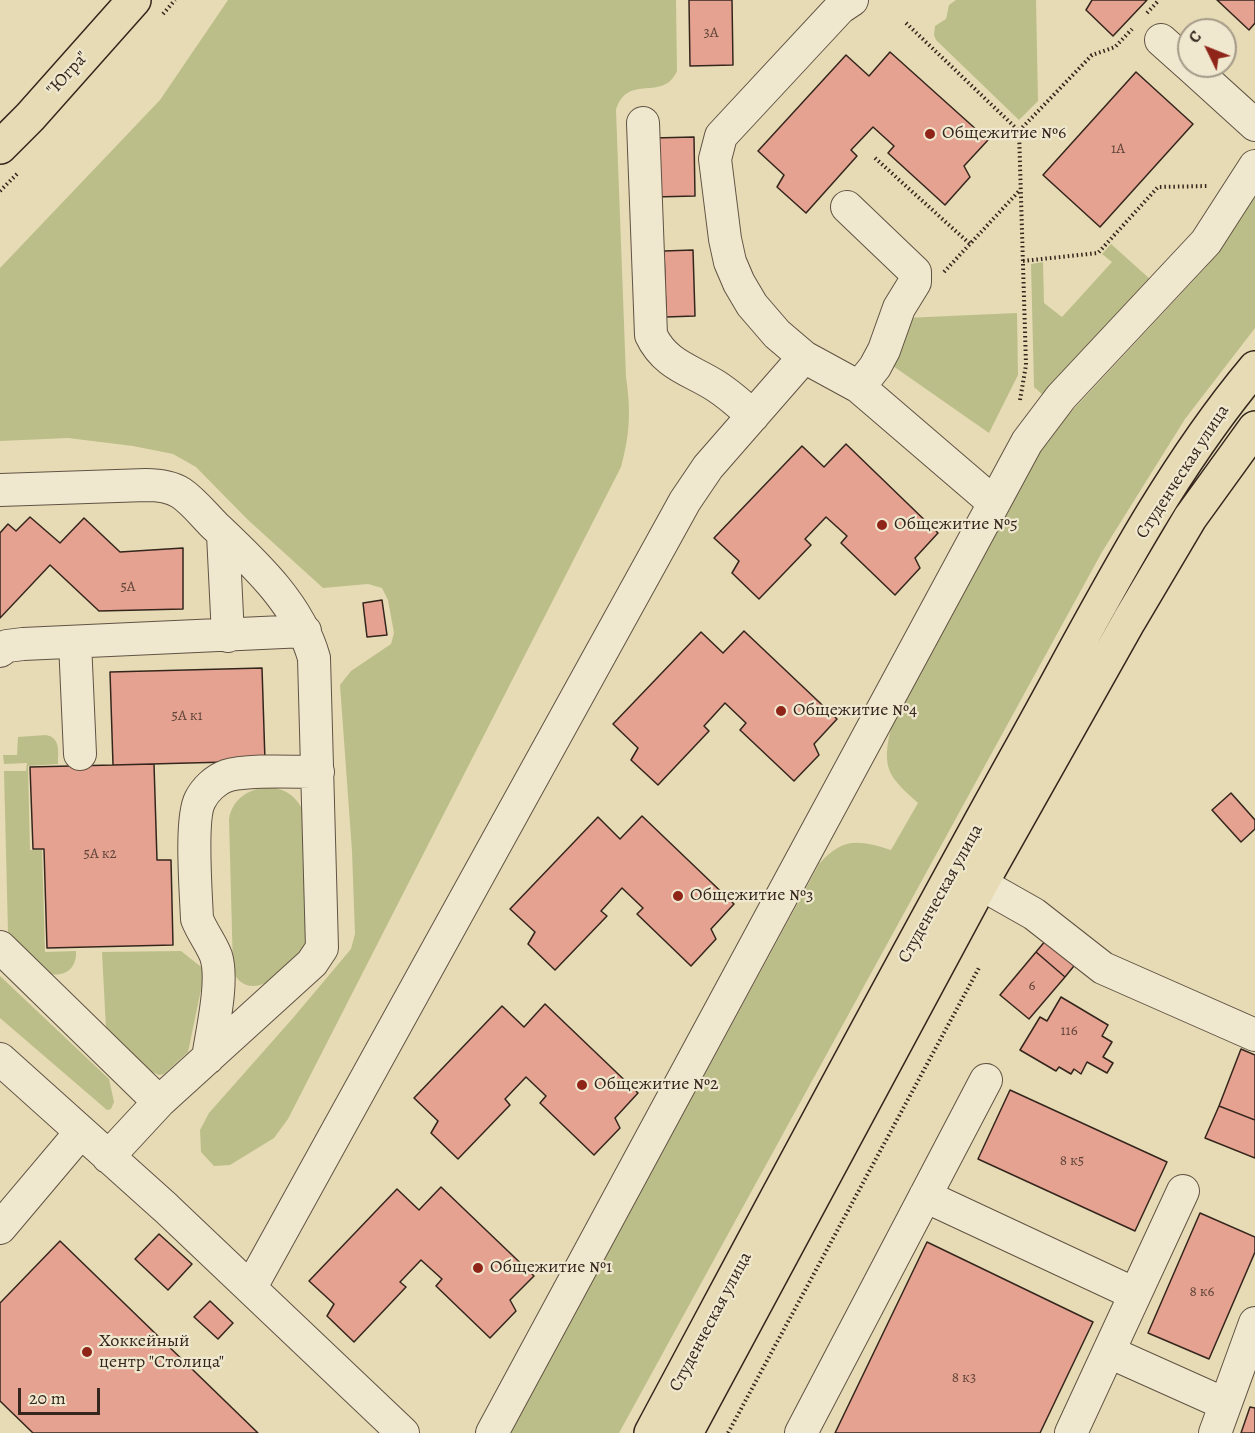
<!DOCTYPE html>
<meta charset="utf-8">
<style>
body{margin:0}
#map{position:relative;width:1255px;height:1433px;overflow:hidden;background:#e6dbb5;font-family:Alegreya,serif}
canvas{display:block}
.north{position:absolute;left:1177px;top:18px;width:60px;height:60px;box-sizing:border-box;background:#efe8cf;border:2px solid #a59a88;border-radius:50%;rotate:313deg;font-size:16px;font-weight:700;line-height:24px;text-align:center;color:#35261d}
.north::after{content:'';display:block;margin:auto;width:21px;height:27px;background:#8f2418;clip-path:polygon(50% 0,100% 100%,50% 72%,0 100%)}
.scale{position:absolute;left:18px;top:1388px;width:82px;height:27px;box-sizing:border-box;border:3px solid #35261d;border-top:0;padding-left:8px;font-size:18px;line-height:21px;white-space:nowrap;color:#35261d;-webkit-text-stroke:4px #efe8cf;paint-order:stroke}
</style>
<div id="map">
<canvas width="1255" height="1433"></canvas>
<div class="north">С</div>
<div class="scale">20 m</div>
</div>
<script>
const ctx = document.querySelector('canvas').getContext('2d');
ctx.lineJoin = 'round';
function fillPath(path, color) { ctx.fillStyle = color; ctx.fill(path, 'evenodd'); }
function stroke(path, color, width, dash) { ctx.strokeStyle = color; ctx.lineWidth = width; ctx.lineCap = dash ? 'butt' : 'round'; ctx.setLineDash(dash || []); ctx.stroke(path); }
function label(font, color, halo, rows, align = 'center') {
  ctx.font = font + ' Alegreya,serif'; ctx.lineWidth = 4.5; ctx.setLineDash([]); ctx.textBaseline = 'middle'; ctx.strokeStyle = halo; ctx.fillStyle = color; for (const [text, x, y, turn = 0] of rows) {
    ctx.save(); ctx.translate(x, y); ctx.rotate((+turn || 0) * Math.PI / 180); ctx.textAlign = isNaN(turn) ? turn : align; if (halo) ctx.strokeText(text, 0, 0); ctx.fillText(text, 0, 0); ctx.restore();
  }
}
fillPath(new Path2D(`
 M228,0h448l1,71c-14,32 -49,1 -61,39l10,267c5,34 4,57 -5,90l-333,652 -14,19 -44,27 -16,1 -13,-14 -1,-22 9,-17 84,-95 58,-69 4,-15 -3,-83 -12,-166 11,-14 40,-27 3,-11 -6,-33 -6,-12 -14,-4 -45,4 -76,-69 -51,-52 -23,-13 -40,-8 -65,-8 -68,3v-173l160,-168z
 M956,0h80l2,101 -19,19 -83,-80 -2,-5 1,-9 11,-7 3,-14z
 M1255,190v138l-70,91 -83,133 -483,881h-109l309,-569c24,-27 40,-24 72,-14l27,-47c-29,-26 -37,-34 -27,-75l147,-276 20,-26 148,-159 13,-18z
 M1111,244l39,35 -107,116 -9,-8 -3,-123 12,-2 1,41 18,14 50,-55 -10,-8z
 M1017,313l1,62 -29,58 -96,-67 12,-48z
 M46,735c15,3 12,17 12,29l-30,2 2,84h12l3,102 31,-1c1,18 -11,26 -28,23l-38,-36 -2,-5 -4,-162h22l1,-8 -23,1 -1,-9h14l1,-18z
 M272,787c16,4 23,9 31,23l5,130 -6,10 -35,32c-14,8 -30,4 -34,-13l-4,-150c4,-22 21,-31 43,-32z
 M181,951l24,19 -1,5 -16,77 -24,22 -5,1 -11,-5 -42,-41 -4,-77z
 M0,976l109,103 5,23 -3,7 -4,1 -107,-92z`), '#bcbe89');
const building = new Path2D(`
 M689,0h43l1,65 -43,1z
 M1092,0h55l-34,36 -27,-26z
 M1217,0h38v23l-6,7z
 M890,52l98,88 -24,26 6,11 -25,28 -57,-52 6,-7 -21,-19 -22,23 6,6 -51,57 -29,-26 7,-12 -26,-24 88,-96 23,21z
 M1136,72l57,52 -93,103 -57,-52z
 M694,137l1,59 -41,1 -1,-59z
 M693,250l2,66 -29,1 -2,-66z
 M846,444l92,89 -23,25 5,10 -25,27 -54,-52 6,-7 -21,-19 -21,22 6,6 -52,54 -27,-26 7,-12 -25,-23 88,-92 22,21z
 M30,517l30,26 24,-25 36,34 63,-4v61l-84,2 -49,-46 -50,53v-85l8,-9 8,7z
 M382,600l5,35 -20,2 -4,-34z
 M744,631l93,88 -23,25 5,11 -25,26 -54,-51 6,-7 -21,-20 -21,23 5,5 -51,54 -27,-25 7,-12 -25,-24 88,-92 22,21z
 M262,668l3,93 -152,4 -3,-93z
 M154,764l3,96h14l2,85 -126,3 -3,-99h-11l-3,-82z
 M1231,793l24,27v9l-14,13 -29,-32z
 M642,816l92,88 -23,25 5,10 -25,27 -54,-52 6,-6 -21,-20 -21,23 6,5 -52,54 -27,-26 7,-12 -25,-23 88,-92 22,22z
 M1062,921l29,24 -26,32 -29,-25z
 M1036,952l29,25 -36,42 -29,-24z
 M1061,997l47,28 -6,11 10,6 -9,15 10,6 -6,10 -20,-11 -6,12 -7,-5 -3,5 -12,-7 -3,4 -36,-21 20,-33 7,4z
 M545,1004l93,89 -23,25 5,10 -26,27 -54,-52 6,-7 -20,-19 -21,22 5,6 -52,54 -27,-26 7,-12 -24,-23 88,-92 22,21z
 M1241,1049l14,6v65l-36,-14z
 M1010,1090l157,72 -32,69 -157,-72z
 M1219,1106l36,14v38l-50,-20z
 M441,1187l93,89 -24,24 6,11 -26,27 -54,-52 6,-7 -21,-19 -21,22 6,5 -52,55 -27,-26 7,-12 -25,-23 88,-92 22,21z
 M1200,1213l55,24v15l-46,107 -61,-26z
 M159,1234l33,30 -24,26 -33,-31z
 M60,1241l198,192h-225l-33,-32v-98z
 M927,1242l166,80 -53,111h-205z
 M210,1301l23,22 -15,16 -24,-22z
 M1250,1407l5,1v25h-14z`);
fillPath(building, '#e5a290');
stroke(building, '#35261d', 1.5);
const minor = new Path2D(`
 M852,0l-12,8 -119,128 -6,23 10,80 5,23 9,21 13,22 25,29 27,23 55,30 134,115
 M1161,40l28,25
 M1190,66l65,59
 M643,123l8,212c14,30 40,35 65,51 14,9 25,19 37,30
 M847,207l68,65v10l-16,26 -15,42 -9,17 -16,20
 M0,490l146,-5c12,0 24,1 35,8 12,8 23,22 34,33 39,37 84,78 99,132l8,290 -10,15 -153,139 -51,55
 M223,534l5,102
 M75,642l5,112
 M0,651l7,-5 16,-2 282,-13
 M981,884l53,30 69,54 152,67
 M0,947l159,155
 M208,1058c4,-27 16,-77 8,-102 -5,-13 -14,-24 -19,-37 -1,-25 -7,-100 3,-119 5,-10 15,-20 26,-24 21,-7 68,-4 92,-4
 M0,1059l166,149 237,225
 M925,1196l210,98
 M0,1228l81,-96
 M251,1287l434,-786 23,-34 96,-110
 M1109,1352l116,52
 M492,1433l535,-991 34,-45 145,-155 49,-76
 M801,1433l185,-353
 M1071,1433l112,-242
 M1215,1433l40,-110`);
const major = new Path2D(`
 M651,1433c123,-230 245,-460 372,-688 71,-127 138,-265 232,-377
 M686,1433l295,-549 148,-263 61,-103 65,-90`);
const highway = new Path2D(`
 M0,147l30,-30 104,-117`);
stroke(minor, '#615343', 34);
stroke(major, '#35261d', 36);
stroke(highway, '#35261d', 36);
stroke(new Path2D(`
 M1147,13l12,-13
 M163,14l12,-14
 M906,23l113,108
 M875,158l95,86
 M0,191l18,-18
 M1023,261l75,-8 60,-66 50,-1
 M944,272l76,-82
 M1020,400l6,-35 -7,-234 73,-76 23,-8 17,-18
 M728,1433l252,-467`), '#35261d', 4, [1.5, 3]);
stroke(minor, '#efe8cf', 32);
stroke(major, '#e6dbb5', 33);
stroke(highway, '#e6dbb5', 33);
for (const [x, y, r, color] of [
 [930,134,6,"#8f2418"],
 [882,525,6,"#8f2418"],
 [781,711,6,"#8f2418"],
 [678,896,6,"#8f2418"],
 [582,1085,6,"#8f2418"],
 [478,1268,6,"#8f2418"],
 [87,1352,6,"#8f2418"]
]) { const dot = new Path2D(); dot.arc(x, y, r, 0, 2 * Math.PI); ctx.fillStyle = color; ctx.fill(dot); stroke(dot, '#efe8cf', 2); }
label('15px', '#61453a', null, [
 ["3А",711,33],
 ["1А",1118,149],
 ["5А",128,587],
 ["5А к1",187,716],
 ["5А к2",100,854],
 ["6",1032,986],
 ["116",1069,1031],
 ["8 к5",1072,1161],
 ["8 к6",1202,1292],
 ["8 к3",964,1378]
]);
label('18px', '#35261d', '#efe8cf', [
 ["\"Югра\"",68,74,-48],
 ["Студенческая улица",1183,472,-57],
 ["Студенческая улица",941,894,-61],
 ["Студенческая улица",711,1322,-62]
]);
label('18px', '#35261d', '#efe8cf', [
 ["Общежитие №6",942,134],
 ["Общежитие №5",894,525],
 ["Общежитие №4",793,711],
 ["Общежитие №3",690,896],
 ["Общежитие №2",594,1085],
 ["Общежитие №1",490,1268],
 ["Хоккейный",99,1342],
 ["центр \"Столица\"",99,1363]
], 'left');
</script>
